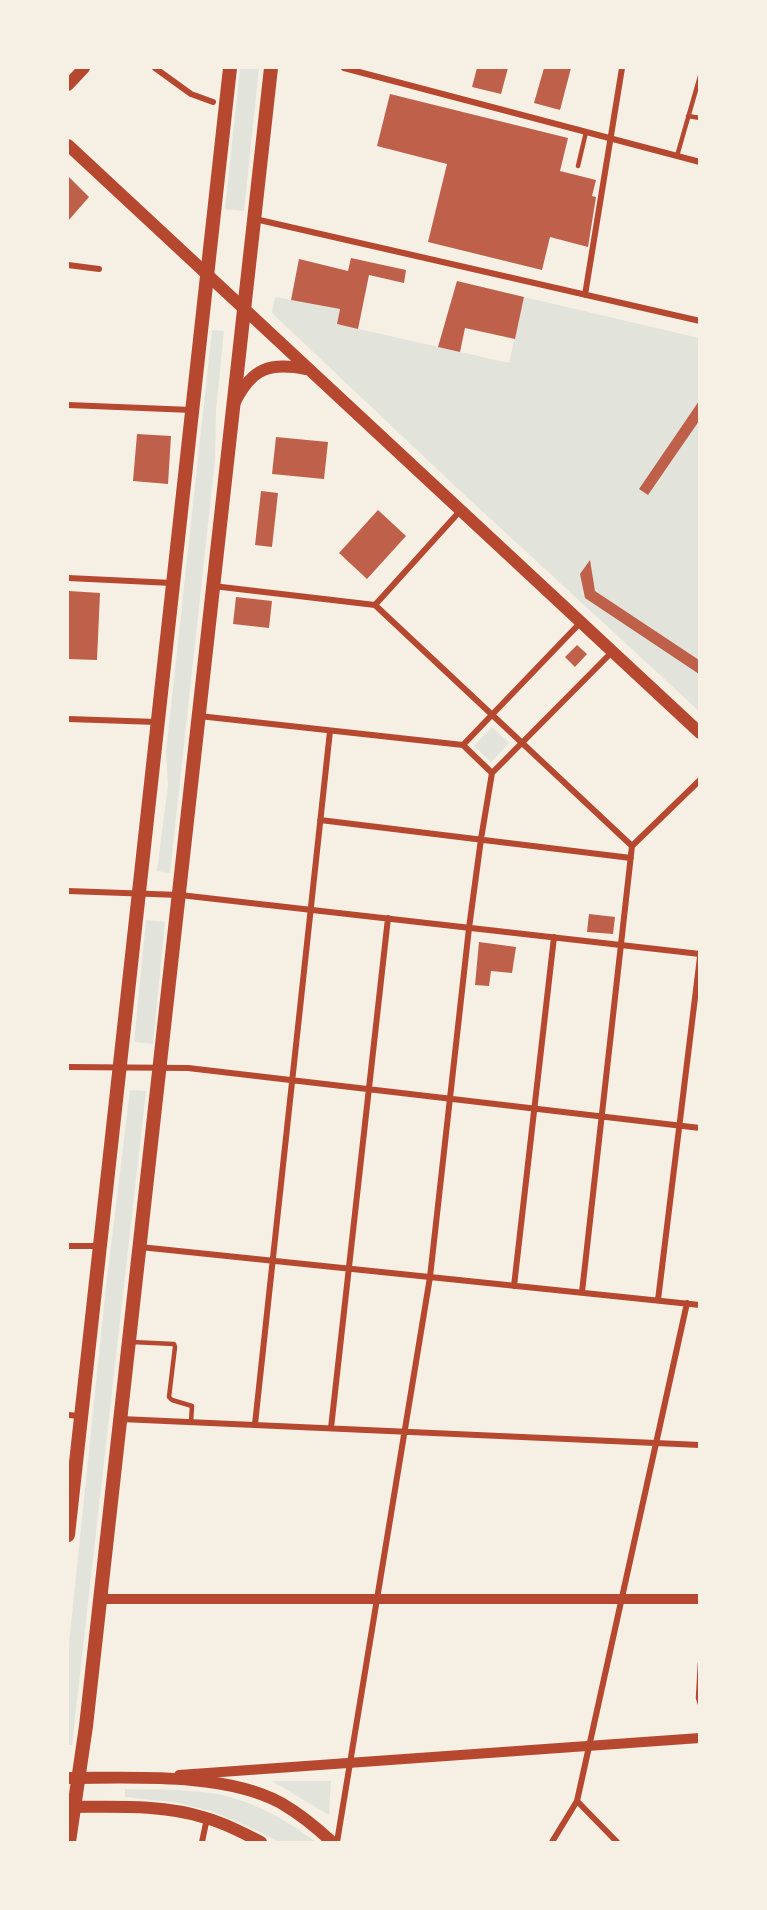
<!DOCTYPE html>
<style>
body{margin:0}
#map{position:relative;width:767px;height:1910px;overflow:hidden;background:#f6efe4;font-family:"IBM Plex Sans",sans-serif}
canvas{display:block}
.frame{position:absolute;inset:0;border:69px solid #f6efe4;pointer-events:none}
</style>
<div id="map">
<canvas width="767" height="1910"></canvas>
<div class="frame"></div>
</div>
<script>
const ctx = document.querySelector('canvas').getContext('2d');
ctx.lineJoin = 'round';
function fillPath(path, color) { ctx.fillStyle = color; ctx.fill(path, 'evenodd'); }
function stroke(path, color, width, dash) { ctx.strokeStyle = color; ctx.lineWidth = width; ctx.lineCap = dash ? 'butt' : 'round'; ctx.setLineDash(dash || []); ctx.stroke(path); }
fillPath(new Path2D(`
 M240,68h19l-15,143 -19,-2z
 M275,297l65,12 -3,15 172,39 15,-66 175,41v373l-243,-224 -184,-174z
 M212,330l12,1 -8,79 -1,50 -45,413 -13,-2 11,-86 -2,-33z
 M492,727l17,16 -18,19 -17,-16z
 M146,920l19,2 -12,122 -19,-2z
 M130,1090l16,1 -74,654h-4v-92l38,-366z
 M272,1781h59l-2,34z
 M125,1789c26,1 52,0 78,3 42,4 81,26 113,50h-38l-18,-10 -43,-19 -37,-10 -55,-6z`), '#e2e4dc');
fillPath(new Path2D(`
 M477,68h31l-7,26 -29,-7z
 M544,68h27l-11,42 -26,-7z
 M390,94l178,44 -8,33 36,9 -4,16 4,1 -8,50 -38,-10 -8,33 -114,-28 19,-78 -70,-18z
 M68,176l21,21 -21,24z
 M351,258l55,12 -2,13 -35,-8 -11,54 -21,-5 3,-15 -49,-9 8,-41 49,12z
 M457,281l67,16 -9,42 -50,-11 -5,24 -22,-5z
 M699,401v20l-51,74 -9,-6z
 M137,434l34,2 -3,48 -35,-3z
 M276,437l52,5 -4,37 -52,-5z
 M261,491l17,2 -6,54 -17,-2z
 M378,510l28,26 -39,43 -28,-26z
 M590,560l5,31 104,69v14l-114,-76 -5,-24z
 M69,591l31,2 -3,67 -29,-1z
 M236,597l36,4 -3,27 -36,-4z
 M577,645l10,9 -12,13 -10,-10z
 M589,914l26,3 -2,17 -26,-2z
 M479,942l37,5 -4,26 -21,-2 -2,15 -14,-1z`), '#bf614a');
stroke(new Path2D(`
 M688,116l12,2
 M677,156l23,-80
 M578,166l8,-34
 M132,1342l42,2 1,3 -6,50 3,3 20,6 -1,16
 M700,1663l-2,35 2,6`), '#b5482f', 4.5);
stroke(new Path2D(`
 M155,68l36,26 22,8
 M344,68l356,94
 M255,219l445,102
 M68,265l31,4
 M585,295l37,-227
 M68,405l124,5
 M68,578l104,5
 M213,586l162,19 257,241
 M375,605l85,-94
 M199,716l264,29
 M68,719l89,3
 M463,745l117,-122
 M463,745l29,28
 M320,820l311,38
 M68,891l112,4 520,59
 M68,1067l120,1 512,60
 M68,1246h32
 M140,1247l560,58
 M514,1286l40,-349
 M582,1292l50,-446 68,-66
 M658,1300l42,-343
 M68,1415l13,1
 M121,1419l579,26
 M255,1424l75,-693
 M331,1428l57,-510
 M577,1801l40,41
 M202,1842l5,-24
 M337,1842l93,-565 39,-349 12,-89 11,-66 120,-121
 M552,1842l25,-41 110,-498`), '#b5482f', 6);
stroke(new Path2D(`
 M100,1599h600
 M179,1775l521,-37`), '#b5482f', 10);
stroke(new Path2D(`
 M68,85l16,-17
 M68,145l632,588
 M235,402c17,-34 35,-40 71,-33
 M68,1778c63,0 156,-6 213,25 19,11 36,25 51,39
 M68,1807c45,0 94,-3 138,11 19,5 37,15 55,24`), '#b5482f', 12);
stroke(new Path2D(`
 M68,1535l162,-1467
 M69,1842l17,-116 185,-1658`), '#b5482f', 14);
</script>
